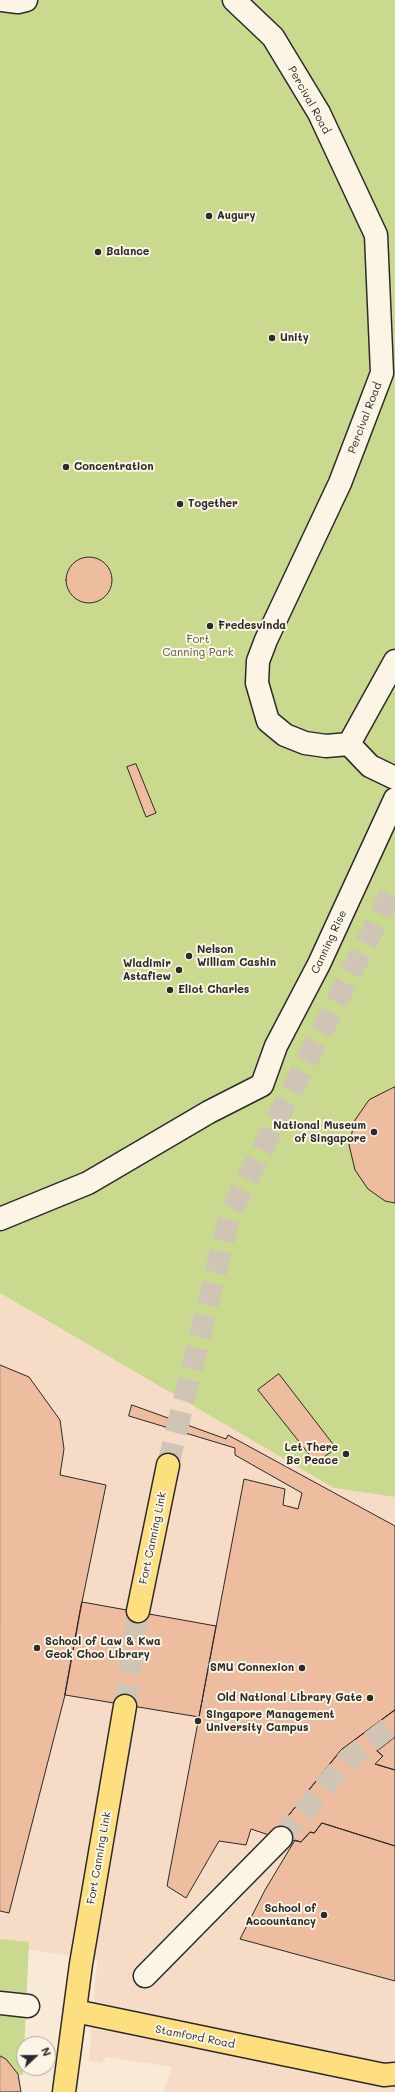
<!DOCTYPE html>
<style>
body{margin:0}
#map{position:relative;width:395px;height:2092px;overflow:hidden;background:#f9ead7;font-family:Mali,sans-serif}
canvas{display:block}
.north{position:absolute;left:16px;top:2036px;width:40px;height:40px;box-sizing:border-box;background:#fcf5e5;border:1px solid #a8a49b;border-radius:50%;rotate:68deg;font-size:11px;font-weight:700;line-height:16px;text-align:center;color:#2b2b2b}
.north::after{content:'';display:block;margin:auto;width:14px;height:18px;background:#2b2b2b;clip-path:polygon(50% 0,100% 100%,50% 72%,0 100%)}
</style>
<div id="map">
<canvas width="395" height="2092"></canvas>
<div class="north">N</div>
</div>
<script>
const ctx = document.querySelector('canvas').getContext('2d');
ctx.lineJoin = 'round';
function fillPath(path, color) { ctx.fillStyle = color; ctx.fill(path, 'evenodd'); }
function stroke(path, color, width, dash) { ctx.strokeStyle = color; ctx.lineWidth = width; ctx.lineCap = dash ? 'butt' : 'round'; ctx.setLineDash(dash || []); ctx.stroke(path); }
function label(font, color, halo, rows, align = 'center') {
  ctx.font = font + ' Mali,sans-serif'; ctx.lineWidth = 4; ctx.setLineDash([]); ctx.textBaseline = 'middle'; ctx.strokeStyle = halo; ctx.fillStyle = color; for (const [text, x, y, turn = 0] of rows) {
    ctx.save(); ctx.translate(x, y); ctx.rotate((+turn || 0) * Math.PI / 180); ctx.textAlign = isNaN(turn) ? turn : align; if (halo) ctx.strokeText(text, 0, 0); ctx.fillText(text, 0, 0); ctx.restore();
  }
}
fillPath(new Path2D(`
 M0,1293l334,195 61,9v595h-231l8,-25 -65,-10 -6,6 -12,-3 8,-100 -97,-15z`), '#f6dcc6');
fillPath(new Path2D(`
 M0,0h395v1497l-61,-9 -334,-195z
 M0,1939l29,3 -6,133 -23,-3z`), '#c9da8e');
const building = new Path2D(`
 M66 580a23 23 0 1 1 46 0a23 23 0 1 1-46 0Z
 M136,764l20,49 -10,4 -19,-50z
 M395,1087v116l-10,-2 -17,-12 -13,-19 -6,-25 6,-25 14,-20z
 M0,1365l29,12 31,43 4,29 -4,26 46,10 -24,117 -17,93 -56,218 -9,-2z
 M279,1374l57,74 -20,15 -58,-73z
 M132,1405l94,34 2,-4 167,91v184l-54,40 -69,86 -21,-7 -5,16 -27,-4 -33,57 -19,-12 77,-407 41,10 -2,16 15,4 4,-16 -67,-38v-7l-106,-32z
 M82,1602l134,24 -17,91 -134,-22z
 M395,1710v27l-18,14 6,5 -8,8 20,6v76l-73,-23 -8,10 -4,-1 -9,10 -29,-6 69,-86z
 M395,1737v33l-20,-6 8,-8 -6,-5z
 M322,1823l73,23v135l-155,-42 25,-49 30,-50 6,2 9,-10 4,1z
 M0,2056l6,3 12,15 3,18h-21z`);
fillPath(building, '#eebc9f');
stroke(building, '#2b2b2b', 1);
stroke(new Path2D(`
 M281,1838l67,-79 47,-36`), '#d0c4b5', 22, [22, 11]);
stroke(new Path2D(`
 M168,1465l62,-251 165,-329
 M125,1706l13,-95`), '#d0c4b5', 22, [22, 11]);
const minor = new Path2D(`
 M2,0l16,2 8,-2
 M234,0l39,37 46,76 57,122 6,138 -42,110 -74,157 -8,21 -1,22 11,38 17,14 20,8 21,3 23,-2
 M349,744l46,-83
 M349,744l21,22 25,12
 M0,1219l88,-36 121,-71 53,-27 14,-39 43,-82 76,-165
 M145,1976l136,-138
 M0,2003l28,3`);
const major = new Path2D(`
 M138,1611l30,-146
 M75,2011l309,64 11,-1
 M64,2092l17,-128 44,-258`);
stroke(minor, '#2b2b2b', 25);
stroke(major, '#2b2b2b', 25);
stroke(minor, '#fcf5e5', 22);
stroke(major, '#fedf80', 22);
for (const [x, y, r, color] of [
 [209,216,4,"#2b2b2b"],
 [98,252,4,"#2b2b2b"],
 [272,338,4,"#2b2b2b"],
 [66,467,4,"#2b2b2b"],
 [180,504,4,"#2b2b2b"],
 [210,626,4,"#2b2b2b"],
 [189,956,4,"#2b2b2b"],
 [179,970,4,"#2b2b2b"],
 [170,990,4,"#2b2b2b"],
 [374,1132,4,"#2b2b2b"],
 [346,1454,4,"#2b2b2b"],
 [37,1648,4,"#2b2b2b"],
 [302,1668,4,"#2b2b2b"],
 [370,1698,4,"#2b2b2b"],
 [198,1721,4,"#2b2b2b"],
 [324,1915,4,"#2b2b2b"]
]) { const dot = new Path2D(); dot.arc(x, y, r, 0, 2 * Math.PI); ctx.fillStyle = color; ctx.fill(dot); stroke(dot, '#fcf5e5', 1.5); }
label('11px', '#2b2b2b', '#fcf5e5', [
 ["Percival Road",309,100,61],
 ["Percival Road",365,418,-69],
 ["Canning Rise",329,942,-65],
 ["Fort Canning Link",153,1538,-78],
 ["Fort Canning Link",99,1858,-80],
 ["Stamford Road",195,2037,11]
]);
label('bold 11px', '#2b2b2b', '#fcf5e5', [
 ["Augury",217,216],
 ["Balance",106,252],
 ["Unity",280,338],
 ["Concentration",74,467],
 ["Together",188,504],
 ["Fredesvinda",218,626],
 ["Nelson",197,950],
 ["William Cashin",197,963],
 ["Wladimir",171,964,"right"],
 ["Astafiew",171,977,"right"],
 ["Eliot Charles",178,990],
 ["National Museum",366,1126,"right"],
 ["of Singapore",366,1139,"right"],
 ["Let There",338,1448,"right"],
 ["Be Peace",338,1461,"right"],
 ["School of Law & Kwa",45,1642],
 ["Geok Choo Library",45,1655],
 ["SMU Connexion",294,1668,"right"],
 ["Old National Library Gate",362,1698,"right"],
 ["Singapore Management",206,1715],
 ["University Campus",206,1728],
 ["School of",316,1909,"right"],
 ["Accountancy",316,1922,"right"]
], 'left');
label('11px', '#525744', '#fcf5e5', [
 ["Fort",198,640],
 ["Canning Park",198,653]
]);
</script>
